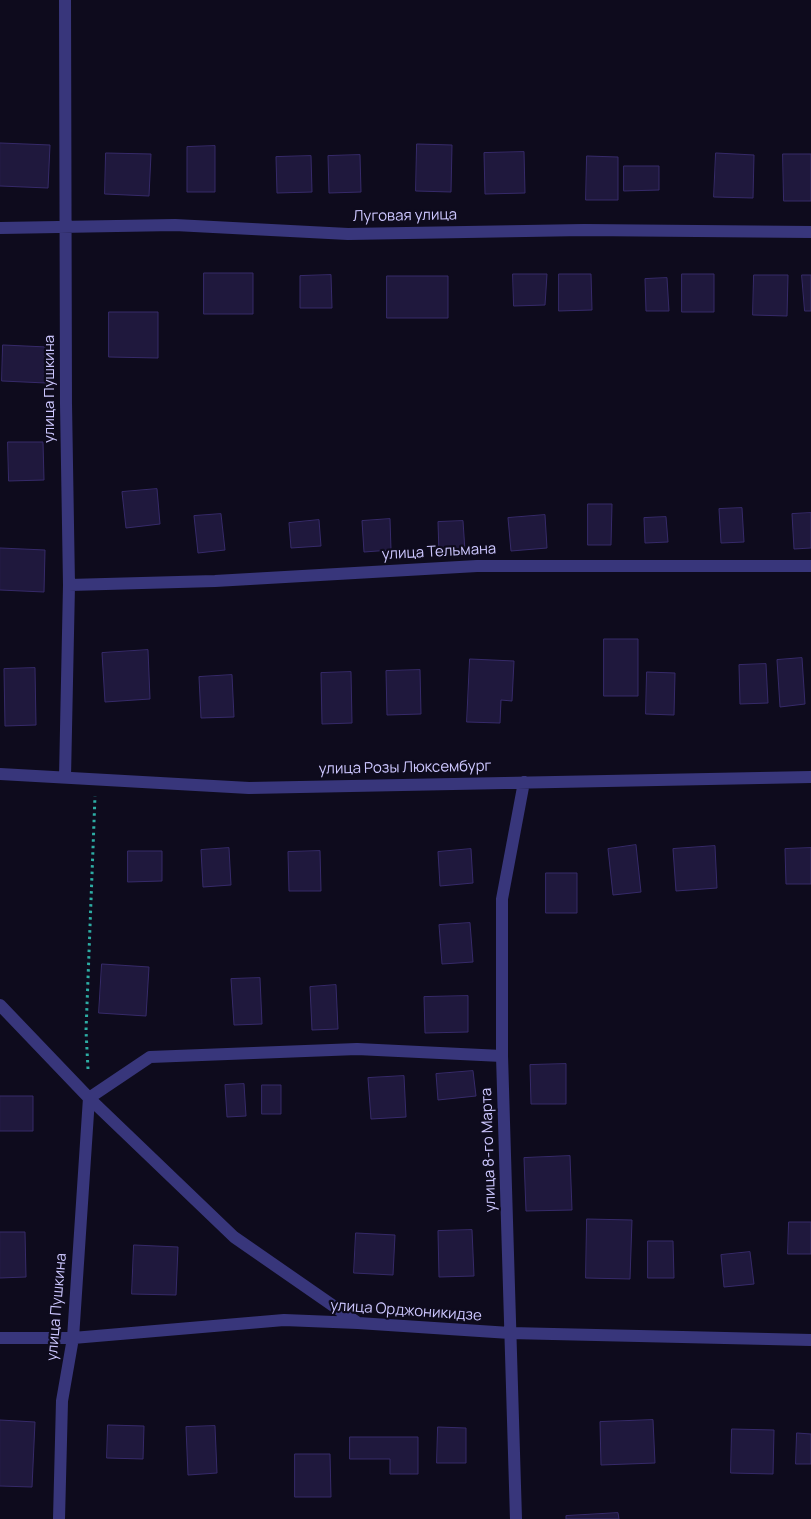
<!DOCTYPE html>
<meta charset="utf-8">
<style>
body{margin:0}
canvas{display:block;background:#0e0b1d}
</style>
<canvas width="811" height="1519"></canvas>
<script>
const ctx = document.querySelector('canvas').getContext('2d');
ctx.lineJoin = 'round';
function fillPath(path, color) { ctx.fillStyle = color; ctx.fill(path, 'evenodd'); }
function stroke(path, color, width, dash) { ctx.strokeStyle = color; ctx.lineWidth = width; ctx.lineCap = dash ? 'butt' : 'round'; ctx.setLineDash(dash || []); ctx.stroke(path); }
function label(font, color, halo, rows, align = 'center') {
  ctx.font = font + ' Manrope,sans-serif'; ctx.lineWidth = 4.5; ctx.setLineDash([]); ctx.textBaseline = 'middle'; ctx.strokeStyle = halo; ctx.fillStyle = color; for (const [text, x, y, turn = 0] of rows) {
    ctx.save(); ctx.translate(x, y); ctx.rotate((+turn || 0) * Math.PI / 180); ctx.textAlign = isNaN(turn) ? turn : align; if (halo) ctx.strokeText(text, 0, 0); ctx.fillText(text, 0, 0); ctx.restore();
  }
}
const building = new Path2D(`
 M0,143l50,2 -2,43 -48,-2z
 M417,144l35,1 -1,47 -35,-1z
 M215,146v46h-28v-45z
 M524,152l1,41 -40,1 -1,-41z
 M106,153l45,1 -2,42 -44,-2z
 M716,153l38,2 -1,43 -39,-1z
 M783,154h28v47h-27z
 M360,155l1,37 -32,1 -1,-37z
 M311,156l1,36 -35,1 -1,-36z
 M587,156l31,1v43h-32z
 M624,166h35v24l-35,1z
 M204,273h49v41h-49z
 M513,274h34l-2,31 -31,1z
 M559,274h32l1,36 -33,1z
 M682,274h32v38h-32z
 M331,275l1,33h-32v-32z
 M754,275h34l-1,41 -34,-1z
 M802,275h9v36h-6z
 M387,276h61v42h-61z
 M667,278l2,33h-23l-1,-32z
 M109,312h49v46l-49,-1z
 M3,345l44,2 -1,36 -44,-2z
 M8,442h35l1,38 -35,1z
 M157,489l3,35 -34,4 -4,-36z
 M588,504h24l-1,41h-23z
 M742,508l2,34 -23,1 -2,-34z
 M811,513v35l-17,1 -2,-35z
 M221,514l4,36 -27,3 -4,-37z
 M545,515l2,33 -36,3 -3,-33z
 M666,517l2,25 -23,1 -1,-25z
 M390,519l1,31 -27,2 -2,-31z
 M319,520l2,26 -30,2 -2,-25z
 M463,521l2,30 -26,2 -1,-31z
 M0,548l45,2 -1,42 -44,-2z
 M604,639h34v57h-34z
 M148,650l2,49 -45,3 -3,-49z
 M802,658l3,46 -25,3 -3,-47z
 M470,659l44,2 -2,40 -11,-1 -1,23 -33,-1z
 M766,664l2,39 -28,1 -1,-39z
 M35,668l1,57 -31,1 -1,-57z
 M420,670l1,44 -34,1 -1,-44z
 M351,672l1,51 -30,1 -1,-51z
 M647,672l28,1 -1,42 -28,-1z
 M232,675l2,42 -33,1 -2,-41z
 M636,845l5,47 -28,3 -5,-46z
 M715,846l2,42 -41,3 -3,-42z
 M229,848l2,37 -28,2 -2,-37z
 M811,848v36h-25l-1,-35z
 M471,849l2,34 -33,3 -2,-34z
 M128,851h34v30l-34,1z
 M320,851l1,40h-32l-1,-39z
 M546,873h31v40h-31z
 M470,923l3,39 -31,2 -3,-39z
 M102,964l47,3 -3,49 -47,-3z
 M260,978l2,46 -28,1 -3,-46z
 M336,985l2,44 -26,1 -2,-43z
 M468,996v36l-43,1 -1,-36z
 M566,1064v40h-35l-1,-39z
 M473,1071l3,25 -38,4 -2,-26z
 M404,1076l2,41 -35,2 -3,-41z
 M244,1084l2,32 -19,1 -2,-32z
 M262,1085h19v29h-19z
 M0,1096h33v35h-33z
 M570,1156l2,54 -46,1 -2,-53z
 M587,1219l45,1 -2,59 -44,-1z
 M789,1222h22v32h-23z
 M472,1230l2,46 -35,1 -1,-46z
 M0,1232h25l1,45 -26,1z
 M356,1233l39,2 -2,40 -39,-2z
 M648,1241h25l1,37h-26z
 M134,1245l44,2 -2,48 -44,-1z
 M750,1252l4,32 -30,3 -3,-32z
 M0,1420l35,2 -3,65 -32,-1z
 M653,1420l2,43 -54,2 -1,-43z
 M108,1425l36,1 -1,33 -36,-1z
 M215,1426l2,47 -29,2 -2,-48z
 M438,1427l28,1v35h-29z
 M732,1429l42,1 -1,44 -42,-1z
 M797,1433l14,1v30h-15z
 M350,1437h68v37h-28v-15h-40z
 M295,1454h35l1,43h-36z
 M618,1513l1,6h-53v-3z`);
fillPath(building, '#1f183d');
stroke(building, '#362a69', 1);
stroke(new Path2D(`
 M88,1069l-2,-38 9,-235`), '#2dada4', 3, [2.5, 4]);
stroke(new Path2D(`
 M0,228l175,-3 173,9 236,-4 227,2
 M69,585l146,-4 262,-15h334
 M0,774l249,14 562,-11
 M65,777l4,-192 -3,-181 -1,-404
 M0,1005l89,93 145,139 124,86
 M0,1338h73l211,-18 74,3 152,10 301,7
 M59,1519l3,-118 11,-63 16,-240 61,-41 207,-8 145,7
 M516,1519l-14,-463v-157l22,-117`), '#38367b', 12);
label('15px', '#cdc7ff', '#0e0b1d', [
 ["Луговая улица",405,216,-1],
 ["улица Пушкина",50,389,-90],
 ["улица Тельмана",439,552,-3],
 ["улица Розы Люксембург",405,768,-1],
 ["улица 8-го Марта",489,1150,-92],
 ["улица Пушкина",57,1307,-85],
 ["улица Орджоникидзе",406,1311,4]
]);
</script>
